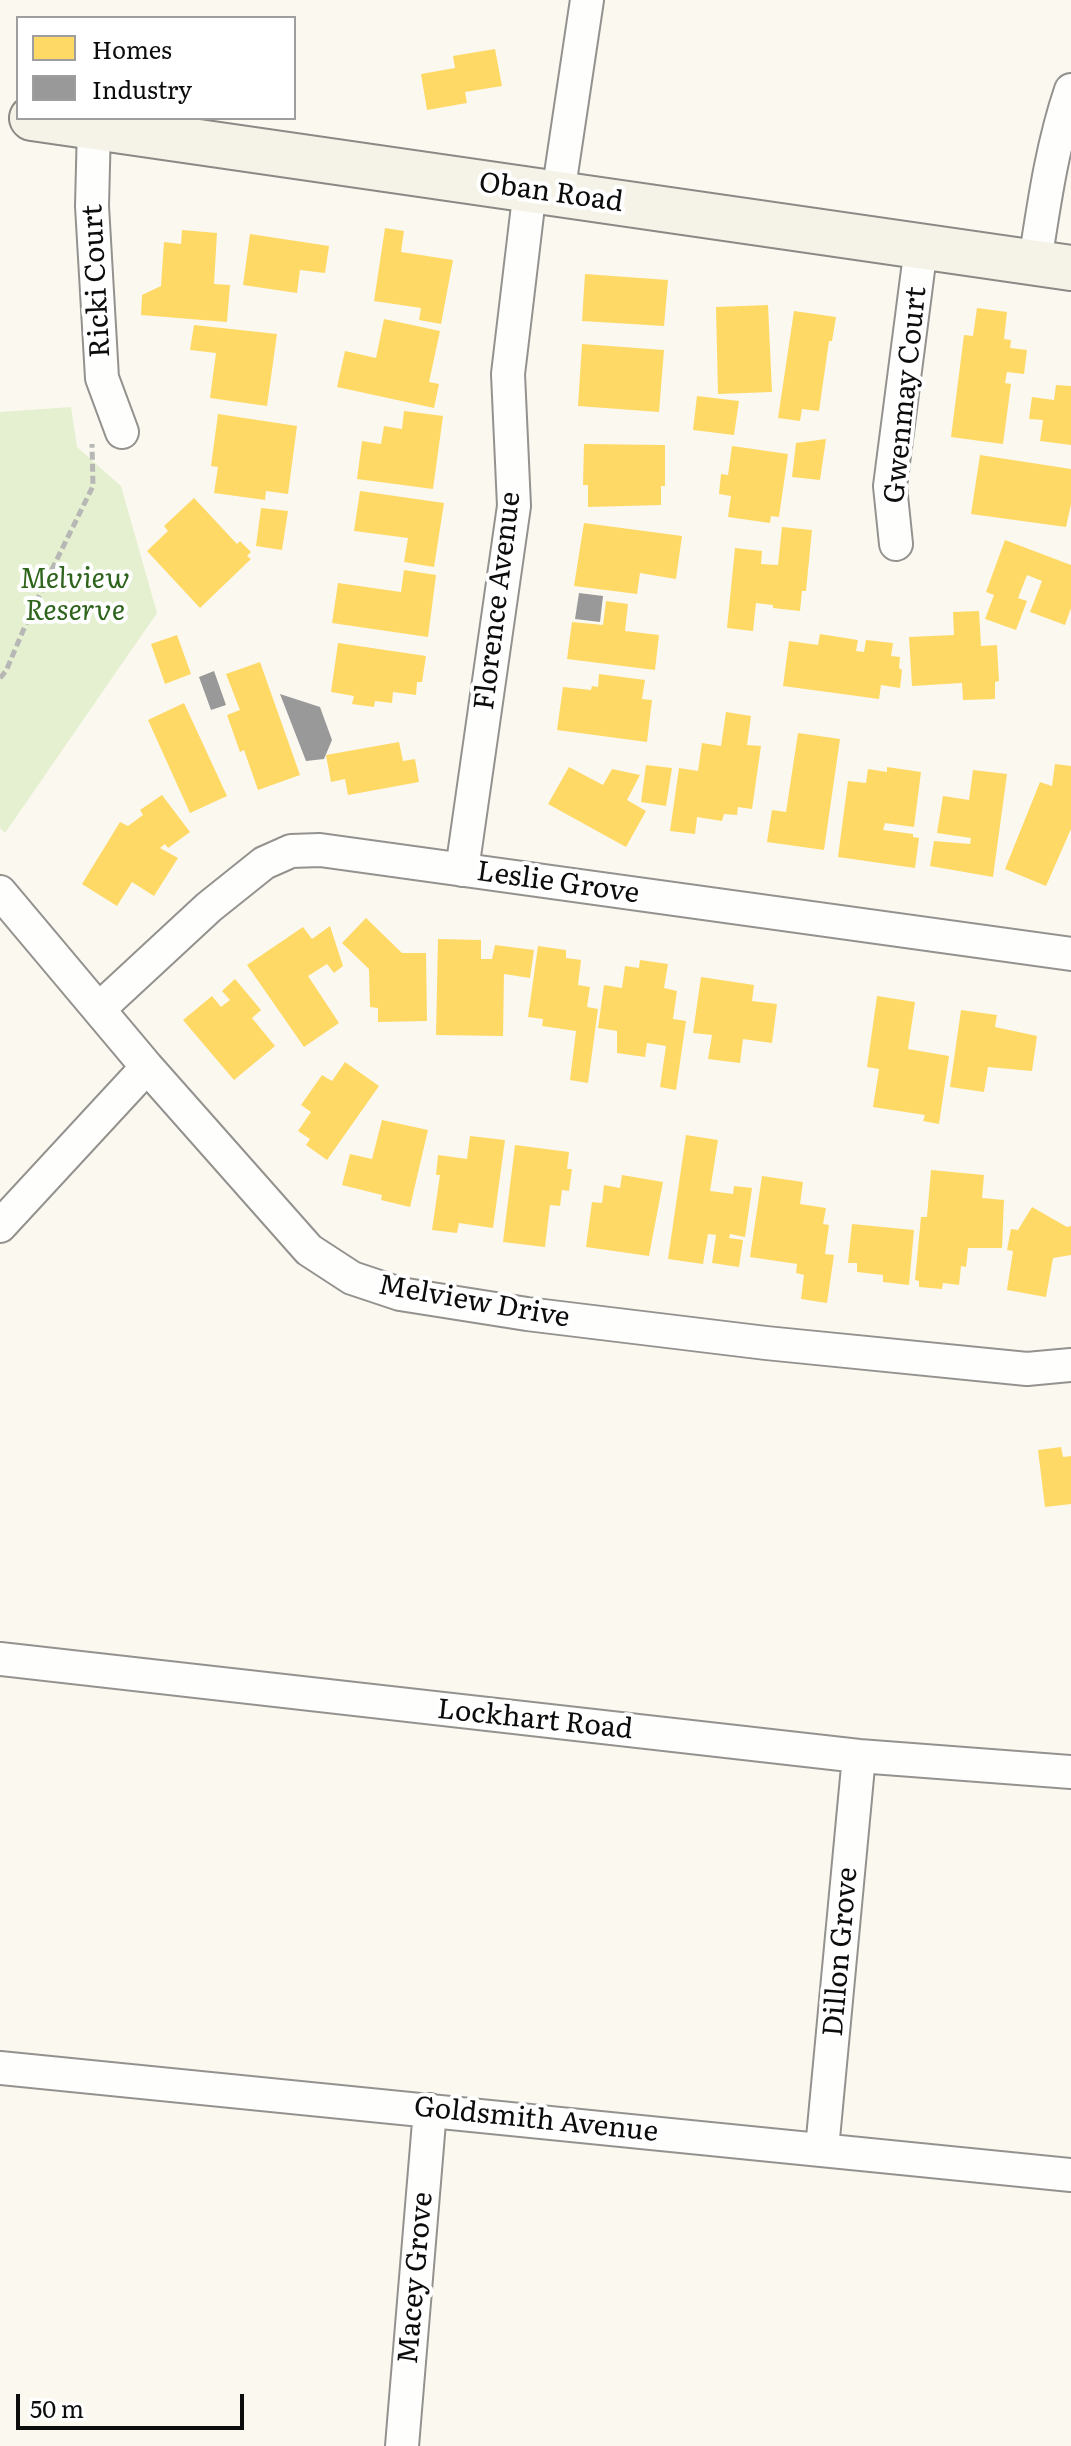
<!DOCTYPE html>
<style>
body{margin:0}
#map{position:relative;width:1071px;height:2446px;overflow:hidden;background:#fbf8f0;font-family:Literata,serif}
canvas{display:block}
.legend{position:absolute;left:16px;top:16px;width:280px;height:104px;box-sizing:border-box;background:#fff;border:2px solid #9e9e9e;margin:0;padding:10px 14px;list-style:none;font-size:24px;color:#0c0c0c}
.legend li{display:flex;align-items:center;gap:16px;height:40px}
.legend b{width:40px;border:2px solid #9e9e9e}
.scale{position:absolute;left:16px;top:2394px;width:228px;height:36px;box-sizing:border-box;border:4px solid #0c0c0c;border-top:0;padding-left:10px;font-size:24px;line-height:28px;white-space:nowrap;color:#0c0c0c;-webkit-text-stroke:6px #fff;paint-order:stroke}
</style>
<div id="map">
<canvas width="1071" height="2446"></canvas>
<ul class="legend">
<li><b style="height:22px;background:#ffd966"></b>Homes</li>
<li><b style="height:22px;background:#999"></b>Industry</li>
</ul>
<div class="scale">50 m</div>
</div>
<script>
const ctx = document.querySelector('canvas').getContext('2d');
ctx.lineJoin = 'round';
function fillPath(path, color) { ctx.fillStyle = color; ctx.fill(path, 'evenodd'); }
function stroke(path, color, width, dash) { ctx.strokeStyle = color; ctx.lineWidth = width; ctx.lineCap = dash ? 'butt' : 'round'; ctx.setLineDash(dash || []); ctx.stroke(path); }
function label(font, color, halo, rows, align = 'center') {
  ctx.font = font + ' Literata,serif'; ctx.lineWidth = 8; ctx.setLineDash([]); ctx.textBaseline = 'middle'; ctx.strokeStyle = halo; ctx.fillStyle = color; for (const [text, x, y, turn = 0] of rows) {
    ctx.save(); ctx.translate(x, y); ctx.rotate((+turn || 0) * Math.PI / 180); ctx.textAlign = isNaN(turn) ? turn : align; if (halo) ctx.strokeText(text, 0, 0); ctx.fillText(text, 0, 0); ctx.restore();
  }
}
fillPath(new Path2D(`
 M71,407l6,40 44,39 36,127 -152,220 -5,-5v-416z`), '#e5f0d0');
fillPath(new Path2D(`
 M495,49l7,37 -37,6 2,11 -40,7 -6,-36 34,-6 -2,-12z
 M385,228l19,3 -3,21 52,8 -12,64 -22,-4 2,-12 -47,-7z
 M182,230l35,3 -3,51 16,1 -3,37 -86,-7 1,-20 19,-9 3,-44 17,2z
 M250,234l79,12 -4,27 -25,-3 -3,23 -54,-8z
 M585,274l83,6 -4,46 -82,-5z
 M768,305l4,87 -54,2 -2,-87z
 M977,308l30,4 -3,27 7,1 -1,8 17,2 -3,24 -17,-2 -2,11 6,1 -8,60 -52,-7 13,-102 9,1z
 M794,311l42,6 -4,24h-3l-10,70 -17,-2 -2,12 -22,-3z
 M384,319l56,12 -11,51 10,2 -5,24 -97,-21 8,-36 31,7z
 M194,325l83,9 -10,72 -57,-8 6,-45 -26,-3z
 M582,344l82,6 -5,62 -81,-6z
 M1056,385l15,1v59l-31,-4 3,-21 -14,-1 3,-22 22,3z
 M697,396l42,5 -5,34 -41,-5z
 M404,411l39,5 -10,73 -76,-10 5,-38 19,3 3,-18 18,3z
 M218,414l79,12 -9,68 -22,-3 -1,9 -51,-7 4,-26 -7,-1z
 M826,439l-6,41 -28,-3 4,-34z
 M584,444l81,1v41h-4v19l-73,2v-22h-5z
 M732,446l56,8 -9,63 -8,-1 -1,7 -42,-6 3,-21 -12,-2 2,-20 7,1z
 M980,455l91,14v35l-5,23 -95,-13z
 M360,491l84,12 -10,64 -30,-5 4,-24 -54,-7z
 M194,498l43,46 3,-3 11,11 -4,4 4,3 -51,49 -53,-57 21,-20 -4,-5z
 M261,508l27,3 -6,39 -26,-4z
 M584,523l98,13 -6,43 -36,-6 -3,21 -63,-8z
 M782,527l30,3 -6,61h-4l-2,20 -27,-3v-3l-17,-2 -3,28 -26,-3 8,-80 27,3 -1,13 17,1z
 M1005,540l66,25v43l-6,17 -35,-13 12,-31 -15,-6 -9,23 9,3 -11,29 -31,-11 9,-24 -8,-3z
 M404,570l32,5 -8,62 -96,-14 6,-40 63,9z
 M606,601l22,3 -3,27 34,4 -4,35 -88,-11 5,-37 31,3z
 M979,611l2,35 16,-1 2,36 -4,1v17l-32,1 -1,-17 -50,3 -3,-49 45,-2 -1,-23z
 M820,634l38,6 -2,11 8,1 2,-12 27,3 -2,13 9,1 -1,11 3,2 -2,18 -19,-3 -2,14 -96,-13 6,-45 29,4z
 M177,635l14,39 -26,10 -14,-40z
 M338,643l88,13 -4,26h-5l-1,13 -23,-3 -1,11 -17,-2 -1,6 -22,-3 2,-8 -23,-4z
 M260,662l40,113 -42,15 -14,-40 -4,2 -13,-37 13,-5 -14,-36z
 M599,674l46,6 -3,19 10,1 -5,42 -90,-12 6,-43 28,3 1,-4 6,1z
 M184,703l43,93 -37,17 -42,-93z
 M726,712l25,4 -4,29 14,1 -9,63 -14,-2 -1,8 -13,-1 -2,7 -25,-4 -2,17 -25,-3 9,-63 19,3 4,-28 19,3z
 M798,733l42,6 -16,111 -57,-8 5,-32 14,2z
 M399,742l4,19 12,-2 4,23 -71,13 -3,-16 -14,3 -5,-27z
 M1055,764l16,2v63l-25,57 -41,-17 35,-87 12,4z
 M646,765l26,3 -6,38 -25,-4z
 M569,767l34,18 9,-16 28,6 -13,25 19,11 -20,36 -78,-43z
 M887,767l34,5 -7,55 -29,-4 -2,7 30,4v3l6,1 -4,30 -77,-11 10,-76 18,2 2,-14 19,3z
 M973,770l34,4 -14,103 -63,-11 4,-25 36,3 1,-6 -34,-5 6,-37 26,4z
 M162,795l28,37 -22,16 -3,-4 -5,4 18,10 -24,38 -22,-14 -15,24 -35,-22 38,-62 8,4 15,-11 -3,-5z
 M366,918l36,35h24l1,68 -49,1v-14l-8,-1 -1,-38 -27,-26z
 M330,926l13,40 -9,7 -7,-9 -19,12 31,47 -35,24 -57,-82 56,-38 9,12z
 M438,939l43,1v19h11l3,-14 39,5 -4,28 -26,-4 -1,62 -67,-1z
 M538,946l28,4v8l15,2 -3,25 12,2 -3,20 11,2 -10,74 -18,-3 6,-49 -34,-5 1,-7 -15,-2z
 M640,960l28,4 -4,24 13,3 -4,28 13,2 -10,69 -16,-3 6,-41 -19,-3 -2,14 -28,-4v-22l-19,-3 6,-43 18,3 3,-22 14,2z
 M701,977l53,8 -2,16 25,3 -5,39 -29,-4 -3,24 -32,-4 4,-24 -19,-2z
 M235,979l26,31 -9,8 23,28 -41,34 -51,-60 29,-24 9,11 9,-7 -8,-9z
 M877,996l38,6 -7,47 41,7 -10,68 -16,-3 2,-6 -52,-8 6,-38 -12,-2z
 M961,1010l36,5 -2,12 42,9 -5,35 -44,-4 -4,25 -34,-5z
 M345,1062l34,24 -52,74 -21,-15 4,-6 -12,-8 13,-19 -10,-7 21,-30 10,6z
 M382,1120l46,10 -18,77 -29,-7 1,-5 -40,-10 8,-31 22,5z
 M686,1135l32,5 -8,51 23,3 1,-8 18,2 -7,49 -15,-3 -1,4 14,2 -4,27 -27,-4 4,-28 -8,-1 -5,30 -35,-5z
 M470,1136l35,4 -12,88 -34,-5 -2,10 -25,-3 8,-55h-4l2,-20 29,4z
 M515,1145l54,7 -2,17h5l-3,22 -7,-1 -2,16 -10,-1 -5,42 -42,-5z
 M931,1170l53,5 -2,23 22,2 -2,48h-34l-2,19 -5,-1 -2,19 -16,-2 -1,6 -23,-2v-6l-4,-1 6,-63h6z
 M622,1175l41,7 -14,74 -63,-9 6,-45 10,1 2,-18 16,3z
 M762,1176l41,6 -3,22 26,4 -3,16 6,1 -4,29 9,1 -7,48 -26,-4 3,-24 -8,-2 1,-9 -47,-7z
 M1032,1207l35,20 4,-1v29l-18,3 -7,39 -39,-7 6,-39 -6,-1 4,-21 7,1z
 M852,1224l62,6 -5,55 -26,-3v-7l-26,-3v-9h-9z
 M1061,1447l2,10 8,-1v48l-26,3 -7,-57z`), '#ffd966');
fillPath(new Path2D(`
 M579,593l24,3 -3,26 -25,-3z
 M214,671l12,34 -15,5 -12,-33z
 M280,694l40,13 12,33 -8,19 -18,2z`), '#999');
const street = new Path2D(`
 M94,126l-2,80 10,172 20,54
 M558,194l29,-194
 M1035,262c9,-58 17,-116 36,-172
 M896,544l-6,-58 31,-239
 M462,870l52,-364 -6,-132 22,-185
 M0,892l147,175 162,183 43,28 48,16 127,20 239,29 261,26 44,-4
 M100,1008l109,-101 55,-44 27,-12 29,-1 751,104
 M0,1226l147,-159
 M0,1659l859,97 212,16
 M0,2068l1071,107
 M822,2149l37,-393
 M402,2446l28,-336`);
const secondary = new Path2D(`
 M32,118l1039,150`);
stroke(street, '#94928f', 36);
stroke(secondary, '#8a8985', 48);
stroke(new Path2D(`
 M0,678l6,-7 25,-59 62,-126 -1,-42`), '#b7b7b5', 5, [8, 4]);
stroke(street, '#fefefd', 32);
stroke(secondary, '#f5f3e8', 44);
label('28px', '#0c0c0c', '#fff', [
 ["Oban Road",551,193,8],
 ["Ricki Court",97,281,-93],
 ["Gwenmay Court",906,395,-84],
 ["Florence Avenue",498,601,-83],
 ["Leslie Grove",558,883,8],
 ["Melview Drive",474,1302,10],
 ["Lockhart Road",535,1720,6],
 ["Dillon Grove",841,1952,-85],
 ["Goldsmith Avenue",536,2120,6],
 ["Macey Grove",416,2278,-85]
]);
label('italic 28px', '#2f641d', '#fff', [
 ["Melview",75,580],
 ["Reserve",75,612]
]);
</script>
